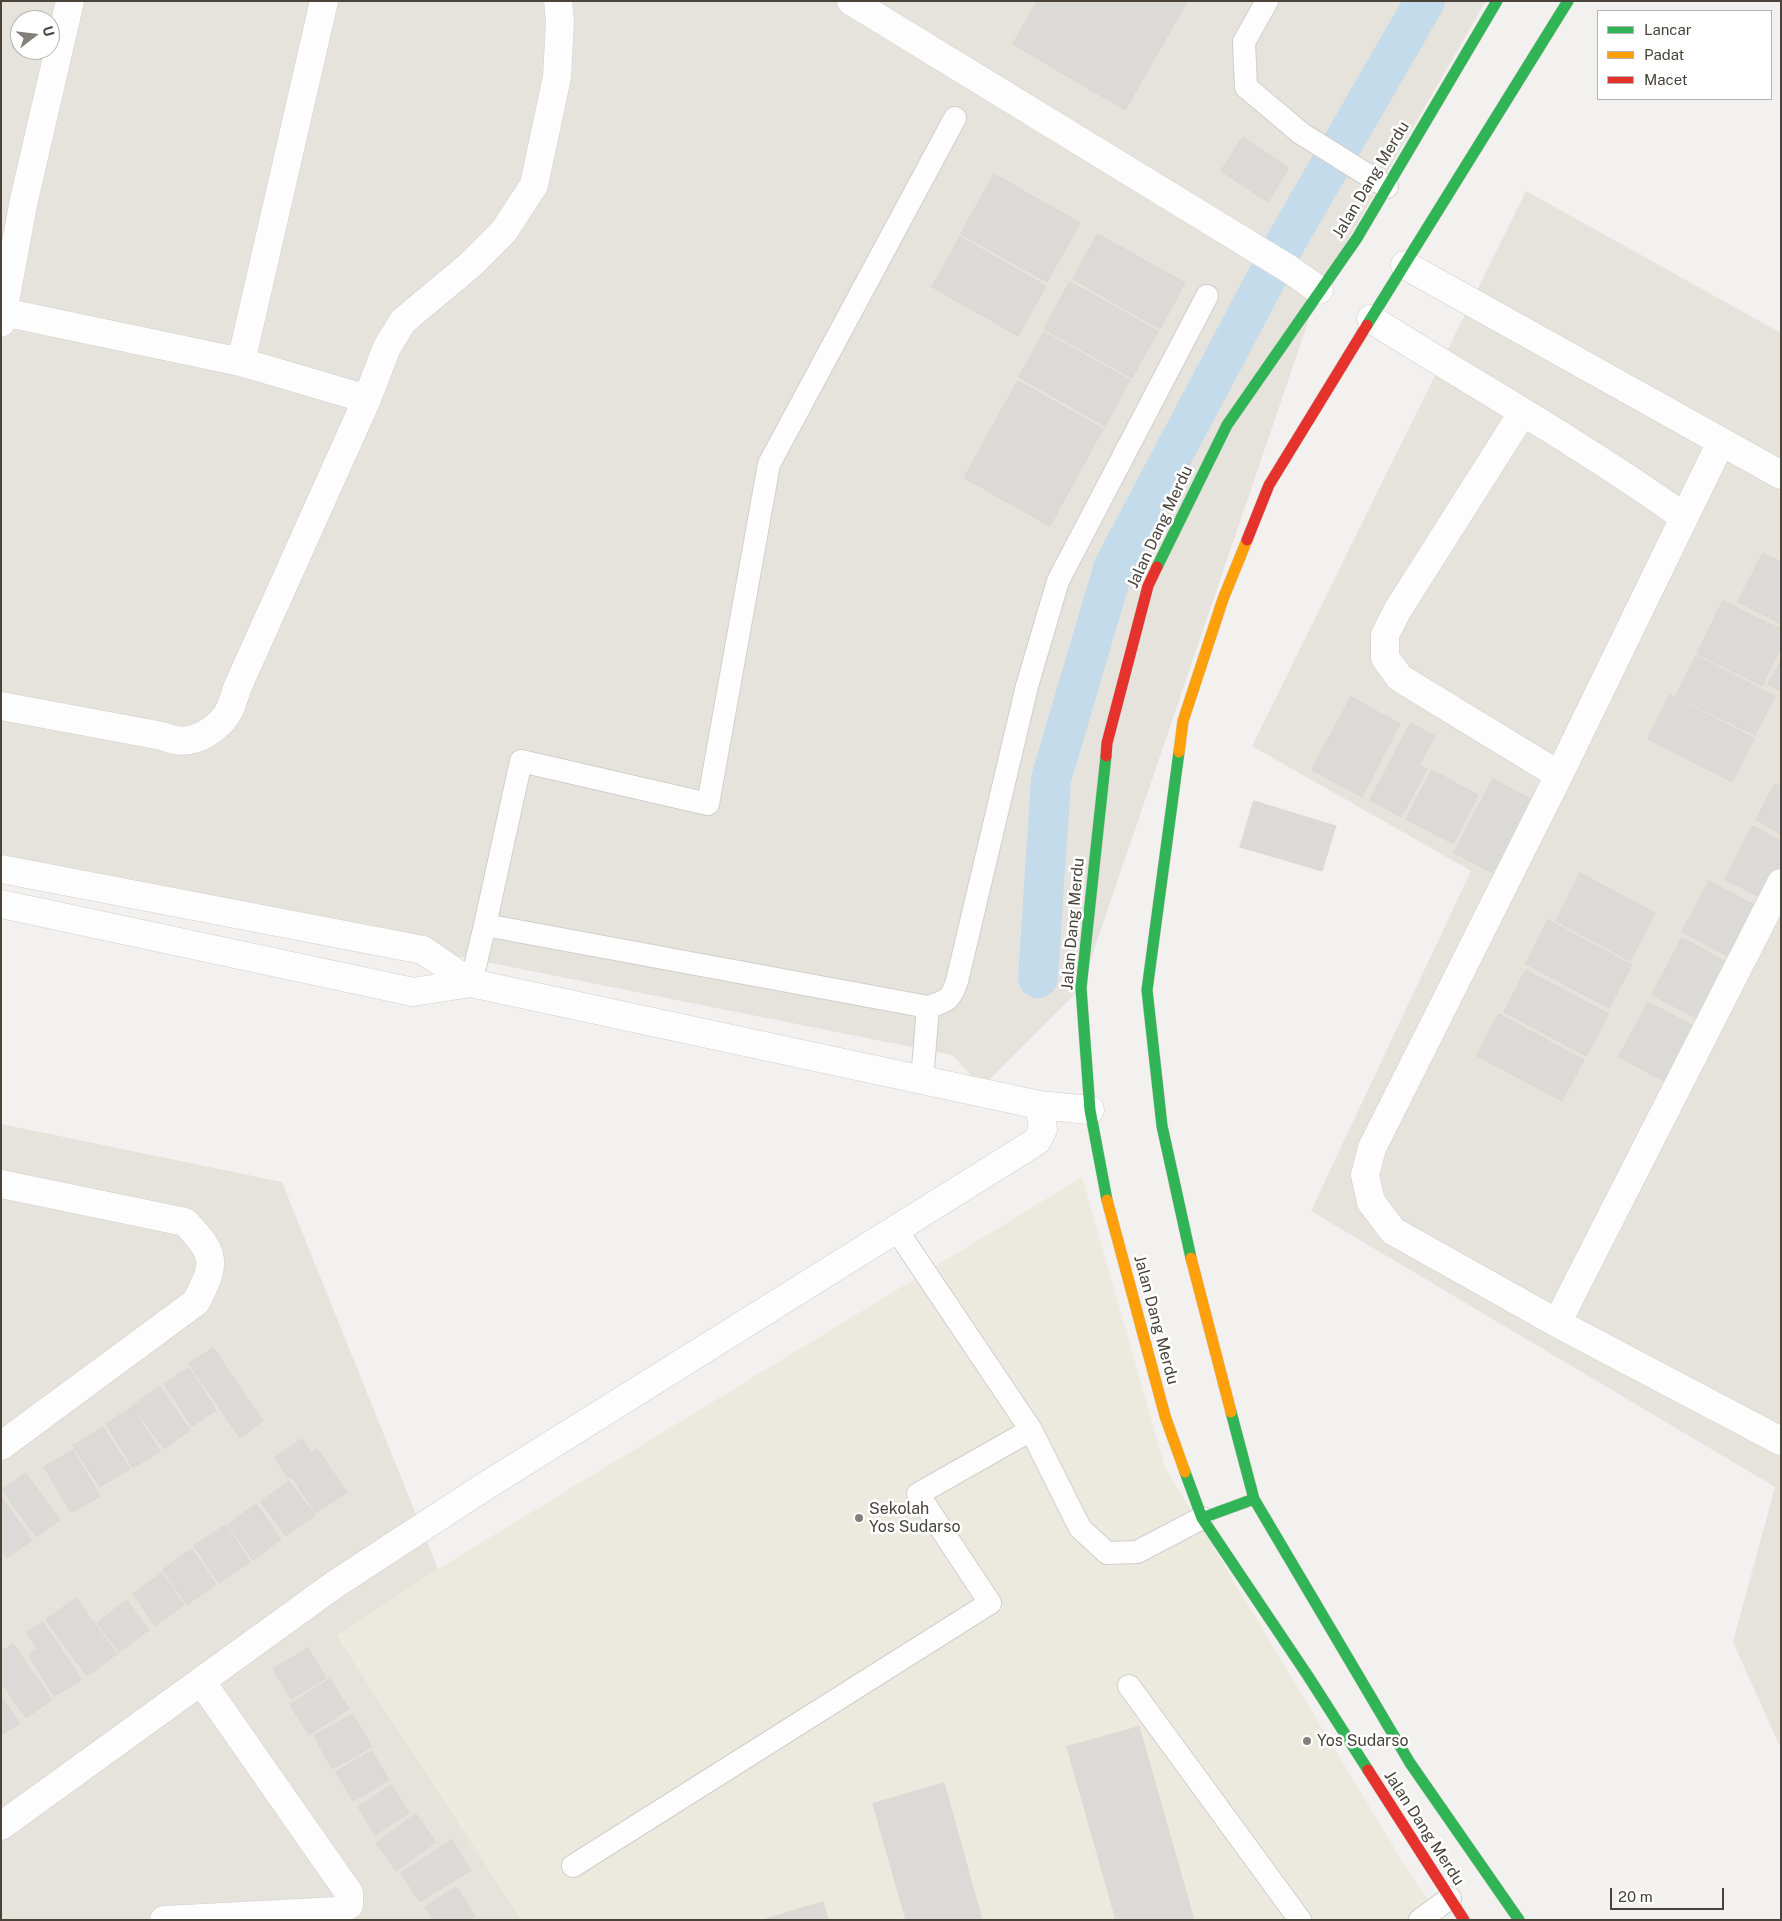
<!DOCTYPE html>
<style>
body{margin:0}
#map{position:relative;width:1782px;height:1921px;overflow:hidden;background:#f3f1ef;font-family:"Public Sans",sans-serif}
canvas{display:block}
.frame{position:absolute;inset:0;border:2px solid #49433a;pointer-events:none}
.legend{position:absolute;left:1597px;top:10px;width:175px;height:90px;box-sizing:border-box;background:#fff;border:1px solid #b6b4b0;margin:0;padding:6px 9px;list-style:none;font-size:15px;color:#49433a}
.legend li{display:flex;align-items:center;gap:10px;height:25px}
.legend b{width:25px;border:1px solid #b6b4b0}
.north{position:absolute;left:10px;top:10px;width:50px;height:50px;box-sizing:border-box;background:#fff;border:1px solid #b6b4b0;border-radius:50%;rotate:74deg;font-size:14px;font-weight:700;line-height:20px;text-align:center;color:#49433a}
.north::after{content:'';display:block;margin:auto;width:18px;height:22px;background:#848079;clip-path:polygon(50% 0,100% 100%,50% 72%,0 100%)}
.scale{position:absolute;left:1610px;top:1888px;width:114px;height:22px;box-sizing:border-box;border:2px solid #49433a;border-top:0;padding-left:6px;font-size:15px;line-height:18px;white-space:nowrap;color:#49433a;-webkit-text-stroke:4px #fff;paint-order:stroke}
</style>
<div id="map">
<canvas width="1782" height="1921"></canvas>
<div class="frame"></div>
<ul class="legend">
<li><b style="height:6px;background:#30b455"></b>Lancar</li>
<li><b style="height:6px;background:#ff9f0a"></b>Padat</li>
<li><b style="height:6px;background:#e5322d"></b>Macet</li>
</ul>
<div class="north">U</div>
<div class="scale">20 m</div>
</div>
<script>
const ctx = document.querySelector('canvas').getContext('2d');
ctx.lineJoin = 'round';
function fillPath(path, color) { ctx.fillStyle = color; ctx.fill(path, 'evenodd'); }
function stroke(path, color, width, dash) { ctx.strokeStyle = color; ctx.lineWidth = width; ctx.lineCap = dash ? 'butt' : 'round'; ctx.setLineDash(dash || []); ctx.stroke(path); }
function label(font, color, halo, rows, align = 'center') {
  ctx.font = font + ' "Public Sans",sans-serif'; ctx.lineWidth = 5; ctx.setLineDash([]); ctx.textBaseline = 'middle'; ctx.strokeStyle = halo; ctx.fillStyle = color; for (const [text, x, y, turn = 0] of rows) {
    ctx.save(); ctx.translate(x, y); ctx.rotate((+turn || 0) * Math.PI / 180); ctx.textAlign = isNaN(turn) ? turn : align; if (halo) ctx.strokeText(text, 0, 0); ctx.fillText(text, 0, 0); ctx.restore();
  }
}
fillPath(new Path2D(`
 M1,1h1485l-167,289 -238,698 -99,99 -30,-32 -951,-190zM20,20h30v30h-30z
 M1526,191l255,142v1416l-48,-107 42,-155 -464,-276 160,-340 -219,-125z
 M1,1124l281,58 156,387 -101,67 185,284h-521z`), '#e6e3dd');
fillPath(new Path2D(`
 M1082,1177l83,290 239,397 38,56h-920l-185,-284 101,-67z`), '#ece9df');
stroke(new Path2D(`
 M1038,978l13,-199 63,-213 169,-319 142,-246`), '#c4dbec', 40);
const building = new Path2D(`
 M1037,1h150v1l-62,108 -112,-66z
 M1243,137l46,31 -21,34 -47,-31z
 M994,174l86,49 -33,59 -86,-48z
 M1098,234l87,49 -25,46 -87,-50z
 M960,237l86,49 -28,50 -86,-49z
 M1070,282l88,49 -26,47 -88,-49z
 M1044,332l86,48 -25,46 -86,-49z
 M1018,381l85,48 -53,97 -86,-48z
 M1763,553l18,9v62l-43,-22z
 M1723,601l58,28v19l-19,38 -65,-32z
 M1696,656l79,40 -20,39 -79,-39z
 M1781,661v30l-13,-7z
 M1670,695l84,43 -22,44 -84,-43z
 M1351,697l49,27 -38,73 -50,-27z
 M1411,723l24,13 -16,29 8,4 -26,48 -31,-17z
 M1432,770l46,25 -25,49 -47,-25z
 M1493,779l45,24 -39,73 -45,-23z
 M1775,784l6,3v47l-25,-14z
 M1254,801l82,25 -14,45 -82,-24z
 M1753,826l28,15v25l-17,33 -39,-20z
 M1580,873l75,40 -25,48 -74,-40z
 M1709,881l51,27 -27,51 -51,-27z
 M1548,920l84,45 -23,43 -83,-44z
 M1682,938l48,26 -30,56 -48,-25z
 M1526,970l83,44 -23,42 -82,-44z
 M1648,1002l49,26 -29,55 -49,-26z
 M1499,1014l85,46 -22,41 -85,-45z
 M213,1348l50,73 -23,17 -51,-74z
 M189,1368l27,42 -24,16 -28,-42z
 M159,1386l31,44 -26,19 -31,-43z
 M132,1407l28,44 -27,17 -27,-44z
 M103,1427l27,42 -30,18 -27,-41z
 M302,1439l9,14 6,-4 30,43 -31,21 -25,-37 -3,2 -13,-20z
 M73,1450l27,46 -29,17 -27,-46z
 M26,1473l34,47 -24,17 -34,-47z
 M289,1481l26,34 -29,21 -25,-34z
 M1,1496l31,44 -25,18 -6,-8z
 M256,1504l25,35 -28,21 -25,-35z
 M226,1525l24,37 -31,21 -25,-37z
 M192,1549l24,35 -29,21 -24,-35z
 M162,1573l22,32 -29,21 -22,-32z
 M76,1598l41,56 -30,22 -41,-56z
 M127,1600l22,30 -30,22 -22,-29z
 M43,1622l39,58 -28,16 -25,-41 8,-6 -10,-17z
 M13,1644l39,56 -26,18 -25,-36v-30z
 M308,1648l18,30 -35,21 -18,-30z
 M330,1679l19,30 -40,26 -19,-30z
 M1,1696l19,27 -19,12z
 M353,1714l19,33 -40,22 -18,-33z
 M1139,1727l55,193h-78l-49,-173z
 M372,1751l17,29 -36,21 -17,-29z
 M944,1783l38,137h-76l-33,-116z
 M392,1785l17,28 -34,22 -17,-28z
 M416,1814l20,28 -40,29 -20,-28z
 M452,1840l19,30 -51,32 -19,-29z
 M457,1887l18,29 -6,4h-36l-8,-13z
 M823,1902l5,18h-65z`);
fillPath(building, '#dcdad7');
stroke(building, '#dbd8d5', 1);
const lane = new Path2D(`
 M1267,1l-23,41 2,45 56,47 85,53
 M485,925l36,-164 187,43 61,-340 186,-346
 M471,983l14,-58 443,82c19,-6 23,-7 29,-26l70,-295 31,-105 149,-285
 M922,1080l6,-73
 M896,1229l135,201 49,98 27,25 30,-1 65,-34
 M1129,1686l171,234
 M573,1866l417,-263 -72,-109 113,-64
 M1420,1920l30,-22`);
const street = new Path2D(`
 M851,1l438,268 30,21
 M1405,265l376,210
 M3,312l238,50 126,37
 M1371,319c105,66 212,126 313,198
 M1,323l23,-123 46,-199
 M241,362l83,-361
 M1523,412l-126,199 -12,24v23l15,20 159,97
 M1721,442l-162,333 -187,373 -7,27 6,27 22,29 164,92 224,118
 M1,706l156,29c6,1 13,4 19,5 21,4 45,-13 54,-31 3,-7 5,-15 8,-23l129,-287 20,-52 16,-26 66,-55 35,-35 30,-46 23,-108 3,-56 -2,-20
 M1,869l422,81 48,33
 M1,904l412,88 58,-9 568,122 51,5
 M1,1184l184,38c32,33 31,41 11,80l-195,144
 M1557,1323l224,-440
 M1,1826l333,-241 150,-98 553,-346 6,-12 -4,-24
 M164,1920l173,-9 12,-6v-12l-148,-212`);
const fast = new Path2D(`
 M1367,325l201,-324
 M1157,567l70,-142 130,-187 140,-237
 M1179,752l-32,238 15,136 29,132
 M1106,756l-25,232 9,122 17,90
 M1231,1412l23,87 156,264 109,157
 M1185,1472l17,46 106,158 60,94
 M1202,1518l52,-19`);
const slow = new Path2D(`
 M1179,752l4,-31 40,-122 24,-59
 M1107,1200l58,216 20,56
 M1191,1258l40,154`);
const jam = new Path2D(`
 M1247,540l22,-55 98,-160
 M1106,756l1,-13 41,-157 9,-19
 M1368,1770l96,150`);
stroke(lane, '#d1cfcc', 24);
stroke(street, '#d1cfcc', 29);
stroke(fast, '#d2cec6', 12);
stroke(slow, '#d2cec6', 12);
stroke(jam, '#d2cec6', 12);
stroke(lane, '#fdfdfd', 22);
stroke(street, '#fdfdfd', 28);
stroke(fast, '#30b455', 11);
stroke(slow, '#ff9f0a', 11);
stroke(jam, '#e5322d', 11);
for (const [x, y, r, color] of [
 [859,1518,5,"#848079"],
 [1307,1741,5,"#848079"]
]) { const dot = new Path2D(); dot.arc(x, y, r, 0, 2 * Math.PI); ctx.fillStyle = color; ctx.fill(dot); stroke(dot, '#fff', 2); }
label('16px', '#49433a', '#fff', [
 ["Jalan Dang Merdu",1371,180,-59],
 ["Jalan Dang Merdu",1160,527,-65],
 ["Jalan Dang Merdu",1073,924,-85],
 ["Jalan Dang Merdu",1156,1320,75],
 ["Jalan Dang Merdu",1424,1828,57]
]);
label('16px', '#49433a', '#fff', [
 ["Sekolah",869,1509],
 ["Yos Sudarso",869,1527],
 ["Yos Sudarso",1317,1741]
], 'left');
</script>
